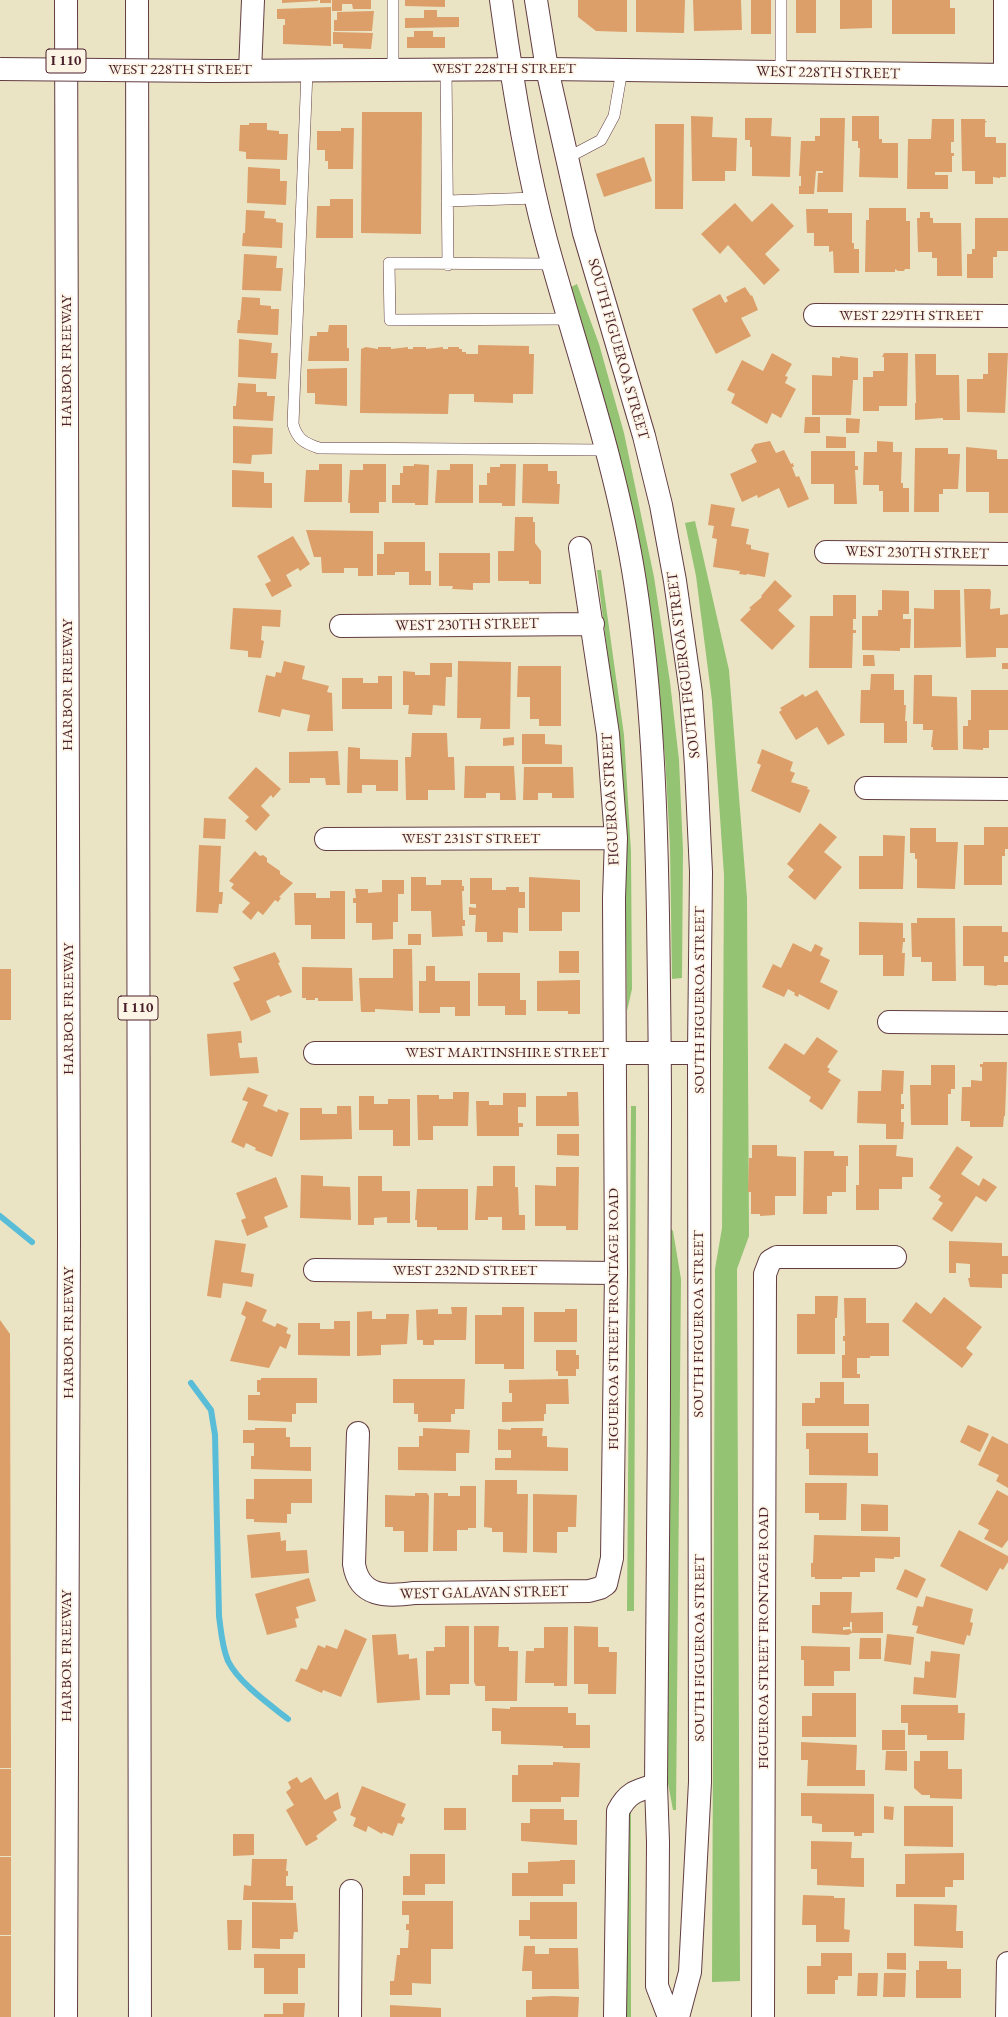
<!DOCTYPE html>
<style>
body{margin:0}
canvas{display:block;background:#ebe4c4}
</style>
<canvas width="1008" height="2017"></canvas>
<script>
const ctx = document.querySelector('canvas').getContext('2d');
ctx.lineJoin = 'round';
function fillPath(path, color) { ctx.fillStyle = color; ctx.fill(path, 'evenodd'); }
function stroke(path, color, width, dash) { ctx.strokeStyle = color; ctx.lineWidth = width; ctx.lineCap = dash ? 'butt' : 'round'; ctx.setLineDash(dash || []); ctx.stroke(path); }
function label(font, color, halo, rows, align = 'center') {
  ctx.font = font + ' "EB Garamond",serif'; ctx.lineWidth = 3.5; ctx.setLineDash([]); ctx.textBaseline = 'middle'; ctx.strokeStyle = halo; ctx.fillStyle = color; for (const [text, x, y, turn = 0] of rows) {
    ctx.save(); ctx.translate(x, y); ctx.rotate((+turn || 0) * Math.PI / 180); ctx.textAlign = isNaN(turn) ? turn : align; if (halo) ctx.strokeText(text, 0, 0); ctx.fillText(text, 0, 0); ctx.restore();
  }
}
fillPath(new Path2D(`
 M577,284l22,60 25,89 30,144 16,105 9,78 4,90 -1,128 -10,1 -2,-133 -5,-90 -10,-86 -75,-350 -9,-33z
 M695,521l34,149 18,228 2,338 -12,33 3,712 -28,1 3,-713 7,-41 2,-353 -12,-174 -16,-125 -11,-53z
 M597,570h4l23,165 7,117 1,137 -5,22 -2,-164 -4,-86z
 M631,1106h5l-2,505h-7z
 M669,1227l4,4 8,48 -5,531h-3l-7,-37z
 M628,1810l3,2v205h-8z`), '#93c373');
stroke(new Path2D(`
 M0,1216l32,26
 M191,1383l20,27 4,25 4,181c2,15 3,31 9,45 11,22 41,43 60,58`), '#59bdd7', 6);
fillPath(new Path2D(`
 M282,0h36v1l-36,2z
 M320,0h11v3h-11z
 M332,0h39v9h-18l-1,-5h-10v7h-10z
 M405,0h40v7l-40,-1z
 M578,0h49v32l-31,-1 -18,-14z
 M636,0h49l-1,33 -48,-1z
 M693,0h48l1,30 -48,1z
 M751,0h20v34h-20z
 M796,0h20v33h-20z
 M840,0h32v28l-32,1z
 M892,0h58v8h5v26h-63z
 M331,7v39l-48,-2v-19h2v-6h-8v-10z
 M424,10h13v7h22v10l-54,1v-10h19z
 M374,11l-2,20h-38v-11h3v-8z
 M414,31h19v6h12v11h-38v-11h7z
 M333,32l40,1 -2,16 -28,-1v-4h-10z
 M362,112h60l-1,122 -60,-1z
 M691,116l22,1 -1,20 25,1 -1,33h-11v10h-33z
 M852,116h27v23h3v4h16v35l-39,-1 1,-29h-2v-7h-6z
 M745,118h27l-1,18 20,1 -1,40 -38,-1v-29h-2v-7h-5z
 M820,118h25l-2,74h-26l1,-19h5v-2h-7l-2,23h-15v-8h2v-10h-2l2,-35h14v-5h5z
 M932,119h22v23h-3v11h3v3h-2v16h-17v3h13v14h-41l1,-50h23z
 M961,119h24v2h2l-2,2v14h11v6h10v34h-6v1l-7,-1v7h-18v-13h-13z
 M249,123h18v7l12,1v3h9l-1,26 -41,-1v-7l-7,-1 1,-26h9z
 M655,124h29l-1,85h-28z
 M341,128h13l-1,41h-25v-8h-3v-11h-8v-19h24z
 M644,157l8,24 -48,16 -8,-23z
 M248,167l32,2v12h7l-1,24 -39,-2z
 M330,199h23v39h-37l1,-32h13z
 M735,203l17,19 20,-19 22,23 -29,28 15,16 -16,15 -36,-40 -8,9 -19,-20z
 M869,208h37v13h4v48h-5l-1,2h-6l-3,-2v3h-30l1,-52h3z
 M806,209h22v4h24v30h2v6h5v24h-25l-1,-22 -4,1v-6h-15v-13h-7z
 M246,210l19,1 -1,7 12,1v3l7,1 -1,25 -40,-2 1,-13h2z
 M920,212h10v6h3v5h28l1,53h-25v-18h-5v-6h-14l-1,-34h3z
 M975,218h33v33h-11v6h-4v21h-26v-24h5v-5h3z
 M244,254l33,2 -1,12h7l-2,23 -39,-1z
 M745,287l6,9 1,-1 6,15 -17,8 10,18 -35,18 -24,-45 28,-15 5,9 3,-2 -2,-4z
 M242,297l18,1v7l11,1v3h8l-1,26 -41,-2 1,-13h2z
 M329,325h18v23h2v13h-41l2,-25h7v-4h11z
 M239,339l33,4 -1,10h7l-2,26 -38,-2z
 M478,345l51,1v8h5l-1,40h-20v9l-39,-1v-8h-25l-1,20 -88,-1 1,-64 5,-2 12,2v-2h13v2l17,-2v2h5v-2h13v2l17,-2v2h5v-2h11v2h3v3h4v2h12z
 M772,353l20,11 -7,12 3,1 -3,6 11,6 -15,29 -9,-5 -5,11 -36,-21 4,-9 -8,-4 15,-30 21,11z
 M884,353h24l-1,53h-28v5h-16v-34h10v-6h11v-14h-2z
 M988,353h20l-3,60 -38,-1v-33h16v-5h5z
 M915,354h21v21h23l1,45h-17v-2l-28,2v-17h1z
 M840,356l18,2v22h-5l-2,35h-39v-40l20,1v-19l8,1z
 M347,368v38l-32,-2v-11h-8v-24z
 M238,383l18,1v8h11v4h8l-2,25 -40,-2v-13h3z
 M805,417h15v16h-16z
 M846,418l14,1 -1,14h-13z
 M233,426l40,2 -1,26 -20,1 -1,9 -18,-1z
 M826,436l20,1v11h-20z
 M770,441l6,12 8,-3 7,14 2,-1 1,4h-2l4,10 3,-1 10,23 -21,9 -9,-20 -21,10 -1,-3 -15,7 -12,-28 27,-12 -6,-12 4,-6z
 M877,441l16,1v10h9l-1,31h2v5h6v24h-26v-21h-4v-6h-16l1,-33h13z
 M966,447l31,3v9h11v54h-19v-21h-23z
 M915,448h33v6h12l-2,35h-15v5h-4v18h-25z
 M811,451h44v15h3v4h-3l2,34h-23v-20h-23z
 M319,464h23v38h-38l2,-32h13z
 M363,464h23v38h-7v11h-29v-10h-2l2,-33h13z
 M414,464l15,1 -1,40h-13v-2h-23v-18h8v-12h3v-7h11z
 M450,464h23v39h-38l2,-33h13z
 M500,464h16l-1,42h-13v-3h-23v-18h8v-12h3v-6h10z
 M523,464h25v7h9v13h3l-1,20 -37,-1z
 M232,470l32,2v11h8v25l-40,-1z
 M711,504l24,4 -4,18 18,3 -3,15 5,1v4l18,4 -4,24 -18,-3 -1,1 -7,-1 1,-3 -27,-4 4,-28 -5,-1 2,-12 -6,-1z
 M515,517h18v5h2v21l6,8v33h-12v-3h-31v-30h16z
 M306,530l67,1v45h-15v-8h-14v5h-22l-1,-16h-7z
 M293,536l17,28 -10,7 -2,-3 -12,7 6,11 -20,11 -7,-13 6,-3 -14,-25z
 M384,542h41v29h6v14h-22v-13h-14v3h-18v-21h7z
 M439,553h51v30h-17v7l-21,-1 1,-3h-14z
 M775,580l17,16 -14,14 17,16 -23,24 -32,-30 11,-11 -2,-1 13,-11 -1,-1z
 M964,589h26l1,3 -1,17 10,-1v7l8,-1v34h-12v9l-30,1z
 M882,590l27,1v23h-6v5h8l-1,29h-10v3l-38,-1v-34h16v-6h4z
 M934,590h26l1,57 -47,1v-40l20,1z
 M833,595h23v24h-3v11h3v3h-3l-1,35h-43l1,-52h23z
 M233,608l48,2 -1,17 -18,-1 -1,14 3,1 -3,17 -13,-1v-6l-18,-2z
 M863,655h11l1,11h-12z
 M284,661l21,5 -3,13 27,7 -2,6 5,1 1,38h-26l3,-16 -28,-6 -2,8 -22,-5 8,-37 9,2 1,-5 5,1z
 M458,661l53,1 -1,67h-30l1,-11h-24z
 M430,663h22v14h-6l-1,29 -12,-1 -1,10 -24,-1 1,-9h-6v-34l12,1v3h15z
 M1002,663h6v6h-6z
 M518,666h43v60h-22v-7h-9v-22h-13z
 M871,674h23v16h10v15h2l-1,16h2v22h-23v-20h-24l1,-33h9z
 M914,675h18v21l25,1 1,53h-25v-3h-2l2,-17h-10v-6h-10z
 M378,676h14v33h-50v-31h21v5h15z
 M817,690l28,45 -17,10 -11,-18 -21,13 -17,-28 3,-2 -2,-2 23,-14 2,3z
 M971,690h37v40h-19v18h-6v2l-20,-1v-23h5v-6h3z
 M412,733h35l1,24h6l1,33h-27v10h-22l-1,-43h6z
 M522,734h23v10l17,1v19h-40z
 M514,737v8l-11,1v-8z
 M348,747l12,1v11l38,1v31h-22v-6h-14v8h-15z
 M762,749l31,13 -3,9 5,2 -4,9 17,5 -1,2 3,1 -10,23 -49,-22 10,-26 -4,-2z
 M338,751l2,34h-14l-1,-7h-15v5h-21v-31z
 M465,766h49l2,34h-16v-7h-14v5h-22z
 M256,767l25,22 -8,9 -2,-3 -10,11 9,9 -14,16 -11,-10 4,-4 -21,-19z
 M524,767h49l1,31h-22v-5h-14v7h-15z
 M204,818l22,1 -1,20 -22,-1z
 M820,823l17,14 -13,15 18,15 -27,33 -27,-23 6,-7 -7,-6z
 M984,827h24v22h-3v7h-3v29h-38v-40h20z
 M910,828h26v14h22l-3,47 -38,-1v-29h-2v-6h-5z
 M883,835l22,1 -2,53h-44v-33h24z
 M199,845l22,1 -2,46h4l-1,12h-3l-1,9 -22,-1z
 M255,851l5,5 3,-1 4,3v4l13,9v3l13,9 -14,14 2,1 -3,4 -3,-2 -12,15 -5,-4 -7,9 -9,-8 8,-9 -19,-15 3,-4 -5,-3z
 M411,877h15v8h15v-5h21v6h2v5h-2l1,29h2v6h-3l1,10 -31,1 -1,-26h-20z
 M529,877l51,3v32h-18v19h-33z
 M470,878h22v12h14v-3h13v5h6v16h-7v25l-15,-1v10h-16v-10h-12l1,-17h-7v-8l7,1v-4h-6z
 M382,880h22v14h-6v28h-5v17l-21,1v-17h-16v-20h-3v-5h3l-1,-9h13v4l14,-1z
 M330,891h15v48h-34v-14h-16l-1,-32h22v5h14z
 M917,918h38l1,63h-24v-19h-11v-5h-9l-1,-34h6z
 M859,922l44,1v15h2v4h-2l-1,11h3l-1,23h-21v-21h-24z
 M963,926h39v6h6v24h-4v6h4v23h-11v1l-13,-1v-19h-21z
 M408,934h13v11h-13z
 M793,943l18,9 4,-8 8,4 -3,7 10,5 -10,22 18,9 -9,19 -30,-16 -1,3 -4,-2 1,-2 -7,-4 -4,8 -22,-10 11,-23 8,4z
 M393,949h19l1,62 -38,-2v3h-14l-2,-34h34z
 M559,951h20v22h-20z
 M275,952l5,10 -2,1 14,29 -12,5 -1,-2 -13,6 5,11 -20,9 -18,-38 7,-3 -7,-13z
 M426,966h9v15h35v35h-15v-9h-15v6h-21v-32h7z
 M302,967l50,1 1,33h-35v-3h-3v2h-9v-2h-4z
 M0,969h11v51h-11z
 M478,973h42v27h6v15h-21v-9h-27z
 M580,980v34h-12v-3h-31v-30z
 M241,1031l1,12h-4l2,15 17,-1 2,16 -49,3 -3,-42z
 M817,1037l21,14 -11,16 3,2 -2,3 13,8 -19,30 -13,-9 2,-4 -43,-29 17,-25 19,12z
 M983,1062h24l-2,54h-1l-1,11h-33v-6h-9l1,-34h9v-7l11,1v-14h-2v-3h3z
 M931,1065h24v24h-4v5h-3v31h-37l-1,-40h21z
 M882,1070l22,1 -1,23h-2v10h3v5h-3v13h3l-1,17h-17v-15l-29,-1 1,-32h23z
 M248,1087l20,8 -5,11 14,6 1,-3 11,4 -17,44 -17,-7 1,-2 -10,-5 -2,5 -13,-6 17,-40 -6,-2z
 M453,1092h16l-1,34h-35v14h-15l-1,-45h22v4h14z
 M567,1092h11l1,34h-43v-30h31z
 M503,1093h23v14h-8v16h5v4h-4v9h-42l-1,-35h13v4h14z
 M359,1096h15v8h14v-5h22v47h-17v-16h-34z
 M337,1106h14l1,33 -52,1v-32h22v6h15z
 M557,1134h22v22l-22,-1z
 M752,1145h25v11l19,1v39h-21v19l-15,1v-2h-9v-22h-3l1,-34h3z
 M859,1145h38l-1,11 17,2v19h-11v12h-23v21h-23v-25h3z
 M957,1146l16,11 -12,17 18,12 4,-8 14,9 -11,15 -10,-6 -24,36 -20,-13 11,-16 -5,-3 3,-4 -12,-8z
 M804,1151h30v5h14v10h-2v26h-14v4h-5v18h-24z
 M493,1166h22v21h3l1,28h6v15h-23v-13h-14v3h-13l2,-34h16z
 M556,1167h23l-1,63h-12v-4h-31v-41l21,1z
 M301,1175l22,1v10l27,1 1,33 -51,-2z
 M358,1176h24v15h28v32h-23v-6l-13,1v7h-16z
 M276,1177l12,30 -24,10 4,10 -21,9 -6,-16 5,-2 -10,-25z
 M417,1189h51v41h-31v-3h-20v-7h-2z
 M215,1240l31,4 -5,28 13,2 -2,13 -29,-4 -2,15 -14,-2z
 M949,1241l53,2v13h6v18h-6v14l-32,-1 -2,-9h2v-14l-14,-1v10h-7z
 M815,1296h23l-1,22h-2v36h-38v-40h18z
 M944,1297l38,30 -16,21 7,6 -11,14 -60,-47 14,-19 15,12z
 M844,1298h22v25h23v33h-19v2h-13v16h3v4h-18v-23h3v-14h-2v-5h2z
 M246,1301l21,9 -5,11 13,6 2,-4 11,5 -2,5 5,2 -5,14 -6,-3 -11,22 -39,-7 16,-44 -5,-3z
 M451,1307h16l-1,33h-32v5h-11v-5h-6l-1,-30 22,-1v5h14z
 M502,1307h22v62h-20v-5h-29v-49h27z
 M565,1309h12v33h-43v-30h31z
 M372,1311v8h14v-5h23l-2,30 -26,1v10l-24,1v-44z
 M0,1320l10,14 1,434h-11z
 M334,1321h16v35l-52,-1v-32h22v6h14z
 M556,1350h20v5h3v14h-3v7h-18v-5h-2z
 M261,1378h56v25h-21v11h-4v8l-44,-2v-25h12v-3h-3v-12h4z
 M393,1379h72l-1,30h-9v5h-4v8h-33v-8h-4v-11h-21z
 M568,1379l1,25h-23v10h-2v7l-42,1v-20h10v-9h-3v-13z
 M820,1382h24v22h25v22h-67v-23h13v-5h5z
 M968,1425l21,9 -9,18 -20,-10z
 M255,1428h31v9h4v10h21v24l-60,-2v-13h3v-13h-11v-13h12z
 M423,1428l47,2 -1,23h-13v18l-58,-1v-23h21v-11h4z
 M511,1428h32l-1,8h5v11l21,1v23l-73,-1v-12h16v-8h-13v-21l13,1z
 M806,1433h62v20h10v23l-69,-1v-26h-3z
 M992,1436l16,8v44l-12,-7 3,-6 -21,-10z
 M254,1479h58v24h-21v11h-4v9l-33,-1v-3h-8v-20h8z
 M485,1480h32v14h11l-1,59 -24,-1v-20h-11v-4l-8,-1z
 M805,1483h42l-1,37h-27v-7h-14z
 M460,1486h16v42h-8v2h-11v21h-24l1,-58h14v3h12z
 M997,1490l11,6v44l-6,8 -18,-9 5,-9 -11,-6z
 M415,1493h12l2,3 -1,56h-24v-21h-11v-4h-8v-32l30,1z
 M533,1494l44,1 -1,32h-8v5h-11v21l-24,-1z
 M861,1504l27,1v26h-27z
 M959,1530l49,26v6l-5,8 -3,-2 -13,23 -47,-25z
 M280,1532l1,9 5,-1v11l21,-1 2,23 -58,5 -4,-43z
 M814,1535l86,2v20h-6v2l-19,-1v14h-15v5h-18v2h-27v-2h-4v-14h2z
 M905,1569l21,10 -9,19 -21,-9z
 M309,1578l7,23 -20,6 3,11 -4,1 2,8 -30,8 -12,-41z
 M820,1592h32l-1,21 32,-1v21h-31l-4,2 -36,-2v-28h8zM850,1622h2v10l-2,-3 -7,1v-3h7z
 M926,1596l47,13 -3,13 3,1 -3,13 -3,-1 -3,10 -48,-12 2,-7 -6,-1 5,-19 6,1z
 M445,1626h24v58h-19v11h-24v-44h8v-4h11z
 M474,1626h25l-1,21h11v4h9l-1,50h-32v-15h-9l-2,-4z
 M574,1626l24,1v20h11v5h8l-1,42h-28v-10h-14z
 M544,1627h24l-1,59h-13v-3h-29l1,-32h8v-3h10z
 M345,1629l22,10 -26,58 -18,-7 -1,3 -27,-12 6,-13 6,2 11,-25 7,3 1,-3 11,4z
 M396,1634l2,21 11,-1v5l8,-1 3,42 -43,3 -5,-68z
 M887,1634l27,3 -3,28 -27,-4z
 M860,1638h21v21h-22z
 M801,1646l49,1v24h-16v15h-30v-26h-3z
 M931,1651l29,3 -4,44 -43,-4 1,-17 10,1 1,-17 5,1z
 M812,1693h44v44h-54v-21h10z
 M901,1705h57v8h7l-1,27h-37v-5h-19v-12h-7z
 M510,1707h58v6h8v12h14v23h-27v-2l-62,-2v-13h-9v-23l18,1z
 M882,1730h23v20h-23z
 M801,1742l56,3 -1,25h9v16h-58l1,-26h-7z
 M886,1751h21v20l-22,-1z
 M920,1751h28v18h14v30l-32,-1v-3h-8l-8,-7v-27h6z
 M553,1762l27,1 -1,34h-18v5h-49v-27h6v-10h35z
 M0,1769h11v87h-11z
 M297,1777l4,6 10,-6 14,23 13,-8 3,16 -8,4 4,8 -21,16 2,3 -12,7 -20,-36 8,-5 -8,-13 5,-4 -3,-6z
 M362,1786l44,18 -5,12 4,2 -3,6 -4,-1 -5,13 -10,-4 -1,2 -14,-8 -2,6 -13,-6 3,-8 -6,-3z
 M801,1793l73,1v39h-12v3h-8v-4h-32v-8l-10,-1v-7h-11z
 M884,1806l10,1 -1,13 -9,-1z
 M904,1806h49v41l-49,-1z
 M444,1808h22v22h-22z
 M530,1809h34v11h13v25l-56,-4v-18h9z
 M233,1834h21v21l-21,1z
 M811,1841l41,1 -1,16h13v29l-47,-2v-16h-6z
 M964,1853v27h-11v7h-8v10h-49v-13h9v-30z
 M410,1854h35v30h-20v11h-22v-19h7z
 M0,1857h11v78h-11z
 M252,1859h35l-1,12h2v5h-2v10h7v14h-50l1,-15 7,1z
 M560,1860h15v24h-12v12h-51v-23h16v-11l32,-1z
 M803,1895l31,1v2h11l-1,31 6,1 -1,12h-33v-17h-14z
 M402,1901h51v48h-22v35l-19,-1v12h-22v-14h4l3,-26h3v-7h8l1,-18h-3v-6h3v-9h-7z
 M252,1902l44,1 2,29h-4l-1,7h-13v10l-28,-1z
 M530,1902h47v37h-47v-3h-11v-16h11z
 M914,1904l43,1 -1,26h7v17l-49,-2z
 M227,1920h15l-1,30h-13z
 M0,1936h11v81h-11z
 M524,1946h11v8h14v-6h29l1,41h-47v-18h-10z
 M821,1953h31v23h-14v4h-3v14h-28v-28h14z
 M887,1953h19v17l-19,-1z
 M254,1954h51v14h-7v26h-34v-26h-10z
 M919,1961h28v8h14v29h-45v-28h3z
 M858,1973h20l-1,23h-20z
 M884,1973h22l-1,24h-22z
 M553,1996l26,1 -1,20h-52v-17h6v-3z
 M283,2003h22l-1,14h-40v-3h19z
 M390,2005l51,3v9h-51z`), '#dc9f69');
const service = new Path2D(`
 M781,0v72
 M446,69l2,196
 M393,70v-70
 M307,71l-14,353c4,15 11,19 26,24l287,2
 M567,158l34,-18 13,-24 8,-46
 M447,201l89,-3
 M553,264l-164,-1 1,57 179,-1`);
const minor = new Path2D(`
 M211,71l336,-2
 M250,71l3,-71
 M1005,75v-75
 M815,315l193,1
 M826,552l182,2
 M341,626l252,-2
 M866,788l142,1
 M326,839l290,-1
 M889,1022l119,1
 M315,1053h384
 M315,1270l301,3
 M358,1433l-4,131c5,33 32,33 60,29l175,-2 11,-3 6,-4 6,-26 4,-285 -2,-375 2,-60 -8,-104 -28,-186
 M350,2017l1,-126
 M615,2017l3,-206c10,-19 18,-20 38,-26
 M763,2017l2,-743 5,-13 7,-4h118`);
const tertiary = new Path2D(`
 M547,69l461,6
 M1007,2017l1,-54`);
const primary = new Path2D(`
 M501,0c11,81 24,162 45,240 31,113 71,225 89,342 17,110 21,222 23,334 1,66 2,133 2,199 0,223 -2,447 -4,670l2,57 -1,144 12,31
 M536,0l11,69 37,164 60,203 17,69 14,76 16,112 5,73 5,106 -2,181 1,729 -10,190 -12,45`);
const motorway = new Path2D(`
 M137,0l3,2017
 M66,2017l3,-780 -3,-1237`);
stroke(service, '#623d42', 12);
stroke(minor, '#623d42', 24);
stroke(tertiary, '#623d42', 24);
stroke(primary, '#623d42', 24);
stroke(motorway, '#623d42', 24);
stroke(service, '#fff', 11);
stroke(minor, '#fff', 22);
stroke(tertiary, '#fff', 22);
stroke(primary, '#fff', 22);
stroke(motorway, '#fff', 22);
const minorBridge = new Path2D(`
 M0,69l211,2`);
stroke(minorBridge, '#623d42', 24, []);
stroke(minorBridge, '#fff', 22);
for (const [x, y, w] of [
 [66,61,40],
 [138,1008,40]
]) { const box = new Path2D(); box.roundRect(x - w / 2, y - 12, w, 24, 3); ctx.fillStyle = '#fcf5e5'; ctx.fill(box); stroke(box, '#4a1f2b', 1); }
label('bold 14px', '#4a1f2b', null, [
 ["I 110",66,61],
 ["I 110",138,1008]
]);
label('15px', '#4a1f2b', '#fcf5e5', [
 ["WEST 228TH STREET",504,69],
 ["WEST 228TH STREET",180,70],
 ["WEST 228TH STREET",828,73,1],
 ["WEST 229TH STREET",911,316],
 ["SOUTH FIGUEROA STREET",618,349,74],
 ["HARBOR FREEWAY",67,361,-90],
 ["WEST 230TH STREET",917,553,1],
 ["WEST 230TH STREET",467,625,-1],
 ["SOUTH FIGUEROA STREET",684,665,-97],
 ["HARBOR FREEWAY",68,685,-90],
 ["FIGUEROA STREET",611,799,-93],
 ["WEST 231ST STREET",471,839],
 ["SOUTH FIGUEROA STREET",700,1000,-90],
 ["HARBOR FREEWAY",69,1009,-90],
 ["WEST MARTINSHIRE STREET",507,1053],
 ["WEST 232ND STREET",465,1271],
 ["FIGUEROA STREET FRONTAGE ROAD",614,1319,-90],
 ["SOUTH FIGUEROA STREET",699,1324,-90],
 ["HARBOR FREEWAY",69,1333,-90],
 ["WEST GALAVAN STREET",484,1593,-1],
 ["FIGUEROA STREET FRONTAGE ROAD",764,1638,-90],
 ["SOUTH FIGUEROA STREET",700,1648,-90],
 ["HARBOR FREEWAY",67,1656,-90]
]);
</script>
